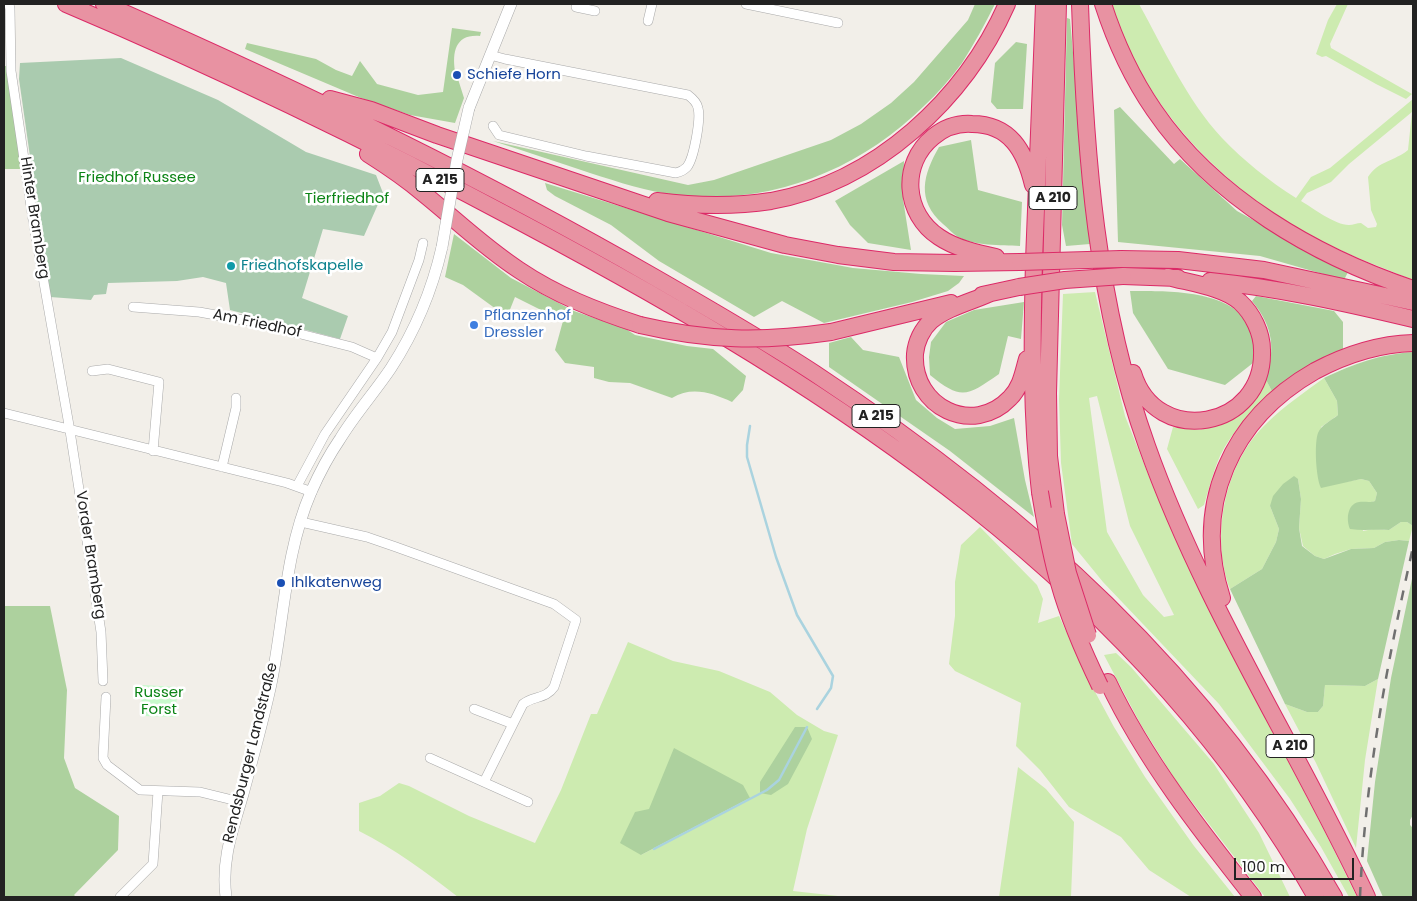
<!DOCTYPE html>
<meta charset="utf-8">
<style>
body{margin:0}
#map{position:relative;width:1417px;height:901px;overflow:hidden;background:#f2efe9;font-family:Poppins,sans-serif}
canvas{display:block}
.frame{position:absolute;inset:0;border:5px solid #222;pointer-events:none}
.scale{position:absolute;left:1234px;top:858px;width:120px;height:22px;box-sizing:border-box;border:2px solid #222;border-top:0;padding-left:6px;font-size:15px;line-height:18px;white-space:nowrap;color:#222;-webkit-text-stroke:4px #fff;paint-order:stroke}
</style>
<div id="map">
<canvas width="1417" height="901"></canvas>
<div class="frame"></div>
<div class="scale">100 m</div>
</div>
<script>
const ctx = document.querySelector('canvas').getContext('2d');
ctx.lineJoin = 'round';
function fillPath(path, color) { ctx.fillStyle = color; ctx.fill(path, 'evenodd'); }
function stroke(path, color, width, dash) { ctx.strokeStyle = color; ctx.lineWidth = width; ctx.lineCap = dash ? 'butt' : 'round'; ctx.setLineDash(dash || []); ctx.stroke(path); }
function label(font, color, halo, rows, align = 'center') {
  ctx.font = font + ' Poppins,sans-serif'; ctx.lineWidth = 5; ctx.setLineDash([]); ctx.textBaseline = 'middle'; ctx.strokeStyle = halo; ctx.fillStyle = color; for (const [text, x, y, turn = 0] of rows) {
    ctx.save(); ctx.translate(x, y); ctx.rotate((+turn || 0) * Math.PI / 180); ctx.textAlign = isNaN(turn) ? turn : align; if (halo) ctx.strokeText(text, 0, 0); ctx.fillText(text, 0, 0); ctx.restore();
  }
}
fillPath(new Path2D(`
 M1112,4h27c25,45 47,95 83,134 22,23 47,43 74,60l15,-21 19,-9 83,-69v181c-37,-15 -76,-29 -111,-49 -87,-51 -161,-129 -190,-227zM1412,112l-4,38c-13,11 -30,11 -40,27l3,33 6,14 -1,3 -8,1 -7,-5c-4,0 -8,2 -12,2 -14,0 -36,-17 -48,-24l6,-8 24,-11 18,-18z
 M1337,4h11l-18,40 1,4 81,46 -6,5 -30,-15 -50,-28 -4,1 -6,-3 12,-34z
 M1095,292l30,124 27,68 79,167 94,181 32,65h-8l-28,-50 -31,-48 -71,-95 -116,-122 -31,-38 -11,-81 -2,-64 4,-105zM1097,396l33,130 44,89 -10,2 -21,-22 -36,-63 -18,-134z
 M1324,378l13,23 1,14 -17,12 24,55 16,-3 8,2 8,12 -2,8 -6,2 -10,-1 4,29 10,-2 16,1 12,-8h6l6,4 -4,15 -10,-1 -14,2 -11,6 -23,1 -16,5 -11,5 -9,-3 -12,-10 -4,-18 2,-29 -3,-20 -28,27 9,23 -3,13 -14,27 -32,20c-20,-54 -5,-127 37,-166 17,-17 38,-31 57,-45z
 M1266,380l7,13c-21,18 -41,38 -53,63 -7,16 -11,33 -16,49l-6,4 -31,-60 6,-22 27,3 24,-7 28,-20z
 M980,527l57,58 6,14 -5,24 21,-7 28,61 27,50 31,50 49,69 41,51h-44l-42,-27 -28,-33 -52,-30 -29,-37 -24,-24 5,-43 -66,-32 -6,-7 6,-48v-34l6,-37z
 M628,642l45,19 46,10 51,21 27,23 27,16 14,4 -31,94 -14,62 54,6h-389c-32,-25 -63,-48 -99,-66v-28l21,-7 19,-13 10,3 60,30 66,27 26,-53 30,-76h6zM750,798l-109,57 8,-46z
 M1116,653l15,14 83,97 45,69 31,64h-25l-89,-116 -35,-56 -37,-70z
 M1378,679l-13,81 -9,88 -40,-85 -31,-59 22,8h11l5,-6 2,-21 40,1z
 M1018,767l28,22 28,33 -3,75h-72z`), '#cdebb0');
fillPath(new Path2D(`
 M975,4h20c-10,20 -21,40 -33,59 -11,15 -24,30 -38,43 -65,64 -154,100 -247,89 -30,-3 -58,-13 -87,-22 -33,-11 -65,-22 -97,-32l195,44 26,-5 117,-40 30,-16 30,-21 23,-21 54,-62z
 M1067,18l3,1 20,225 -24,2 -4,-21z
 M452,28l29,4 -1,4c-24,-2 -28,15 -25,35l-3,1 2,8 4,-1 6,19 -9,25 -45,-8 -49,-17 -116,-49 2,-6 69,16 20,11 16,6 8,-15 17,23 41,11 25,-3z
 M1016,42l11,2 -4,65h-26l-6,-7 4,-39z
 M4,66h3l14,103h-17z
 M1120,107l54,57 6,-5 57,52 111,61 -4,8 -84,-24 -142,-14 -4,-132z
 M971,140l7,50 44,12 -2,44c-19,-1 -46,0 -62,-9 -5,-3 -10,-9 -15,-13 -27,-24 -20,-49 -4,-77z
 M904,161l-1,38 8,51 -43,-7 -18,-18 -15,-24z
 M545,183l226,70 82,15 68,6 43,2 -5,7 -11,8 -36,11 -88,21 -42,-22 -28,16 -95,-56 -48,-36 -56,-29 -8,-6z
 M454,234l57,44 63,33 52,18 9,6 52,11 26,3 33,27 -3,14 -11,12c-20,-9 -40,-16 -60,-4l-42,-15 -21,-1 -15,-4v-11l-29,-4 -10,-13 8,-29 -48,-24 -8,20 -44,-32 -18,-8z
 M1130,291c33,0 101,-2 118,34 6,12 6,25 5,38l-28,22 -57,-16 -35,-56z
 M1256,296l78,15 9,11v27l-42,23 -28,21 -7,-13c9,-32 8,-52 -14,-79z
 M1024,302l-3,37 -13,-3 -9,38c-32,22 -37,27 -69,1l-1,-18 2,-15 15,-20 28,-12z
 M851,337l12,13 36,7 17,43 21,18 18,11 35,-3 24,-8 11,62 9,37 -84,-66 -121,-84v-24z
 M1413,352v174l-6,-4h-6l-12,8c-13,-1 -26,1 -39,-1 -4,-9 -3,-25 9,-27 6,-1 10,1 16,-1l2,-8 -8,-12 -8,-2 -40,9c-5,-10 -7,-44 -3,-55 3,-8 14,-13 20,-18l-1,-14 -13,-23c32,-15 54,-23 89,-26z
 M1294,476l4,3 3,20 -2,29 3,18 13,10 9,3 27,-10 23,-1 11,-6 14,-2 10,1 -31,138 -13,7 -40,-1 -2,21 -5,6h-11l-22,-8 -55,-115 32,-20 14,-27 3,-13 -9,-23 3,-10 10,-12z
 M1413,574v241l-3,5v5l3,3v69h-30l-16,-36 8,-79 16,-104z
 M4,606h46l17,84 -3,68 11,30 44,28 -1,34 -44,45 2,2h-72z
 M795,727h12l5,12 -24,45 -17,11 -11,-2v-11z
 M674,748l69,37 7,13 -109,57 -21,-12 15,-31 14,-3z`), '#add19e');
fillPath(new Path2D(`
 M121,58l97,42 88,52 70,23 7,18 -19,43 -41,-7 -21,69 46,18 -8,23 -110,-29 -4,-27 -23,-6 -26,4 -69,2 -2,11 -12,1 -3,5 -41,-3 -31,-218 1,-16z`), '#aacbaf');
fillPath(new Path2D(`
 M142,685l35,2 -1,30 -35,-1z`), '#c8facc');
stroke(new Path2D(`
 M750,426l-3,19v12l29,100 21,58 36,61 -2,12 -14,21
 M654,849l113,-59 12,-10 28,-53`), '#aad3df', 2.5);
const minor = new Path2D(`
 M9,4l1,5 1,62 22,149 37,211 31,201 2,49
 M746,4l92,19
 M576,7l19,4
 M648,21l4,-17
 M490,55l15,4 183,36c4,3 9,7 10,13 3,11 -4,50 -11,59 -3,3 -7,5 -11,6l-90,-17 -87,-21 -6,-9
 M133,307l66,5 50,9 103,26 25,11
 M92,371l16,-2 51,13 -6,69
 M4,413l283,70 25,9
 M222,467l14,-59v-10
 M297,486l28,-52 52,-76 15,-26 27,-72 4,-17
 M301,522l66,15 29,10 158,57 22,16 -22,67c-8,12 -21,9 -31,17l-39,78
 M106,697l-3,61 4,7 33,25 60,2 41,10
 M474,709l39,15
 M430,758l98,44
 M120,897l33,-33 5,-73`);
const tertiary = new Path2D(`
 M469,108l42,-104
 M226,897c-5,-37 7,-68 17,-103 10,-37 20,-73 28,-110 13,-64 14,-132 40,-192 8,-18 18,-37 29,-53 15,-25 35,-47 51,-71 24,-37 41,-77 51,-121`);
const motorway = new Path2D(`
 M66,4c156,66 310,141 460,221 308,164 614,360 790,672
 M104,4c188,82 372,171 550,273 54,31 108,62 160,96 212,140 394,301 520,524
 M1080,4c5,150 16,300 67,442 56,158 149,300 220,451
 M1103,4c12,37 29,74 51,106 60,88 161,146 259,179
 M330,99l41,11 66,25 231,78 117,32 53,10 56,7 61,1 65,-1
 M368,154c19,12 38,25 56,40 31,25 61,54 95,76 37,25 78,41 121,55
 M657,201c39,5 75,6 114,0 105,-19 194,-102 236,-197
 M996,257c-19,-4 -41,-9 -57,-20 -35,-23 -39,-73 -6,-100 11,-9 25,-14 39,-13 38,0 53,27 61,61
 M1121,259l57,1 86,10 149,32
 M1123,276l55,2
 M1210,281c69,7 136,22 203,38
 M991,293c-18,8 -45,15 -60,28 -9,8 -15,21 -16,33 -3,53 58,83 95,44 11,-11 13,-25 17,-39
 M982,295l37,-8
 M831,332l120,-29
 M1133,373c23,76 132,56 129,-23 0,-17 -9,-36 -22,-48 -17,-15 -50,-19 -72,-25
 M1040,492c-9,-77 -8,-154 -6,-231 3,-86 7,-171 10,-257
 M1056,514l-7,-58 -1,-63 10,-389
 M1222,598c-30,-93 9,-179 93,-227 30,-16 64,-27 98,-28
 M1108,682c37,78 92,148 145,215`);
stroke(minor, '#a9a9a9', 10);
stroke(tertiary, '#a9a9a9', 12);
stroke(motorway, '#dc2a67', 18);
stroke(minor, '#fff', 9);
stroke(tertiary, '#fff', 11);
stroke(motorway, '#e892a2', 16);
stroke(new Path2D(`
 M1360,897c5,-118 27,-234 53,-350`), '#707070', 2.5, [10, 10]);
const tertiaryBridge = new Path2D(`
 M442,247l15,-87 12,-52`);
const motorwayBridge = new Path2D(`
 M1020,262l101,-3
 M1019,287l46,-7 58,-4
 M640,325c69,16 121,17 191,7
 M1040,492c5,30 10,61 19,91 10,36 25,70 41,103
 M1056,514l12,59 20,62`);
stroke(tertiaryBridge, '#a9a9a9', 12, []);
stroke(motorwayBridge, '#dc2a67', 18, []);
stroke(tertiaryBridge, '#fff', 11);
stroke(motorwayBridge, '#e892a2', 16);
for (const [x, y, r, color] of [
 [457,75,5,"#1a4fb4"],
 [231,266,5,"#0f9aa8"],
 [474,325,5,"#3f7fe0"],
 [281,583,5,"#1a4fb4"]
]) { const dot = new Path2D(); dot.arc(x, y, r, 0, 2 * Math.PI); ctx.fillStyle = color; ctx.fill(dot); stroke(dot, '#fff', 2); }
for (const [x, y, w] of [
 [440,180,48],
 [1053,198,48],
 [876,416,48],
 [1290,746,48]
]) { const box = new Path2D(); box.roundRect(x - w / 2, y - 11.5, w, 23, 4); ctx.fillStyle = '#fff'; ctx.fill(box); stroke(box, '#222', 1); }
label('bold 14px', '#222', null, [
 ["A 215",440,180],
 ["A 210",1053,198],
 ["A 215",876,416],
 ["A 210",1290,746]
]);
label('15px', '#164399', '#fff', [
 ["Schiefe Horn",467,75],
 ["Ihlkatenweg",291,583]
], 'left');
label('15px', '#0c8416', '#fff', [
 ["Friedhof Russee",137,178],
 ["Tierfriedhof",347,199],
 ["Russer",159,693],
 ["Forst",159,710]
]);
label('15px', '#222', '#fff', [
 ["Hinter Bramberg",34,218,81],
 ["Am Friedhof",257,324,12],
 ["Vorder Bramberg",90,555,81],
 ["Rendsburger Landstraße",251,753,-76]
]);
label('15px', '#0d838f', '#fff', [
 ["Friedhofskapelle",241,266]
], 'left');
label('15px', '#366cbe', '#fff', [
 ["Pflanzenhof",484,316],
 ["Dressler",484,333]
], 'left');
</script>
